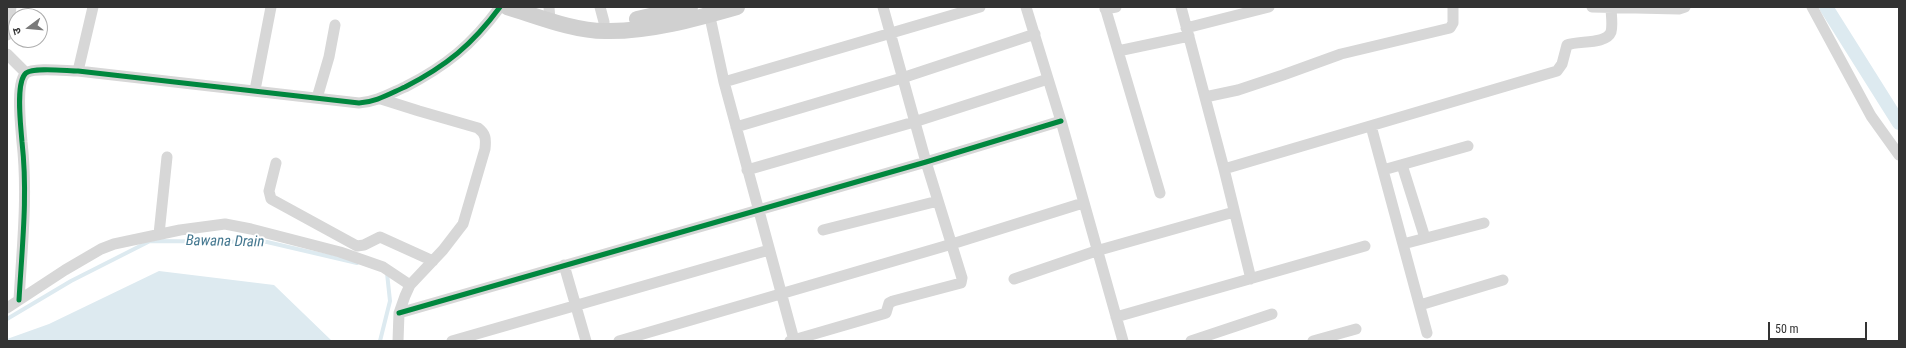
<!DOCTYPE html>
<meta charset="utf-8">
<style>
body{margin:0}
#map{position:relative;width:1906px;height:348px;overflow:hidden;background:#fff;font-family:"Roboto Condensed","Noto Sans Devanagari",sans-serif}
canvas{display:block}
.frame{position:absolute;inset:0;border:8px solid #333;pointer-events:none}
.north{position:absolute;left:8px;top:8px;width:40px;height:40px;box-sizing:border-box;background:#fff;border:1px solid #adadad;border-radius:50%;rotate:254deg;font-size:11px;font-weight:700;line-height:16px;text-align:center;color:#333}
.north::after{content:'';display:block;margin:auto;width:14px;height:18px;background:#7a7a7a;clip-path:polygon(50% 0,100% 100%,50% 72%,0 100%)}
.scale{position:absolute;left:1768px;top:322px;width:99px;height:18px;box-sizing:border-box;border:2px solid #333;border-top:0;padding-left:5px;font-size:12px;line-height:14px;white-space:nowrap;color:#333;-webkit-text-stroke:3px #fff;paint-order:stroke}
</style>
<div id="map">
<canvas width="1906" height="348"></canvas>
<div class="frame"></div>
<div class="north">उ</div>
<div class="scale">50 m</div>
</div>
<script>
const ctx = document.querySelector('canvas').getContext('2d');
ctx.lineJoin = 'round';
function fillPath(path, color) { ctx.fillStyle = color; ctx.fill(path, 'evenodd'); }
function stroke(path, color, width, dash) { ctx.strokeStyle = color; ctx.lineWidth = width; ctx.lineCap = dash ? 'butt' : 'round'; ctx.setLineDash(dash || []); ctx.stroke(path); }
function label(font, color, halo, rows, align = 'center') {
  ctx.font = font + ' "Roboto Condensed",sans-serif'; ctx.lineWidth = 4; ctx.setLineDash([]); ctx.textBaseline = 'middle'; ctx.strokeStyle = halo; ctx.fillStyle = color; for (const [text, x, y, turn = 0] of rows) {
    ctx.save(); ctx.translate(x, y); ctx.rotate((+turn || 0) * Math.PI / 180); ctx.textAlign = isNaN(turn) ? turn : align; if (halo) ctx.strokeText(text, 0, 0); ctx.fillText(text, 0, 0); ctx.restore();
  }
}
fillPath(new Path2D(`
 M159,271l115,14 58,56h-325v-2l42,-15z`), '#ddeaf0');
stroke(new Path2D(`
 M7,319l64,-38 79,-40 117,1 90,21
 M380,341l10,-40 -3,-28`), '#ddeaf0', 4);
stroke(new Path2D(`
 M1826,7l73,116`), '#ddeaf0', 14);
stroke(new Path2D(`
 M549,7l1,14
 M600,7l4,15v9
 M1026,7l35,114 62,220
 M1105,7l55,186
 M1181,7l43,162 27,110
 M1592,7l87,2 6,-2
 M1812,7l59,109 28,39
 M708,8l16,74 70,258
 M1105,9l11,-2
 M1186,28l83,-21
 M7,35l4,-28
 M1118,51l71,-15
 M7,54l19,19
 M78,71l15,-64
 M724,82l256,-75
 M255,90l16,-83
 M1205,97l33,-7 45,-15 58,-21 109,-26 3,-5v-16
 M317,98l12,-41 6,-32
 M381,99l38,12 59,17c8,6 8,11 7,21l-22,75 -20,26 -33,35 -5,11 -6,17 -1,28
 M1371,126l56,207
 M736,127l166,-49 133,-44
 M276,163l-7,28 2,8 86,47 7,-1 16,-8 53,24
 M1402,165l23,73
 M1224,169l333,-98 5,-7 5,-19c10,-5 39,0 44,-13 2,-7 0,-18 0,-25
 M747,170l167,-48 134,-43
 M1383,170l85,-24
 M823,230l115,-29
 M159,234l8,-77
 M1403,244l81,-21
 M564,265l22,76
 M1014,279l82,-28 138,-39
 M19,300c3,-53 9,-105 3,-158 -1,-14 -7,-60 4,-69 8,-6 41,-2 52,-2l281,32c17,-1 30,-9 46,-16 41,-21 67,-42 95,-80
 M1420,305l83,-25
 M7,308l58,-38 36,-21 13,-5 66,-14 45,-6 26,5 89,23 43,15 27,18
 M399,313l527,-151 135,-41
 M1116,317l249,-71
 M452,341l317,-91
 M619,341l333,-97 131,-41
 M790,341l93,-27 3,-1 3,-10 4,-2 68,-18 1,-5 -36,-116 -43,-155
 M1191,341l81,-27
 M1313,341l43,-12`), '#d7d7d7', 11);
stroke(new Path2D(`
 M507,7c30,9 66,24 98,24 44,1 90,-12 132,-24
 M637,19l53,-12`), '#d0d0d0', 16);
stroke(new Path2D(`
 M19,300c3,-53 9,-105 3,-158 -1,-14 -7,-60 4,-69 8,-6 41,-2 52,-2l281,32c17,-1 30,-9 46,-16 41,-21 67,-42 95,-80
 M399,313l527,-151 135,-41`), '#00873e', 5);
label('italic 15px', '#457890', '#fff', [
 ["Bawana Drain",225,242,1]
]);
</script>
